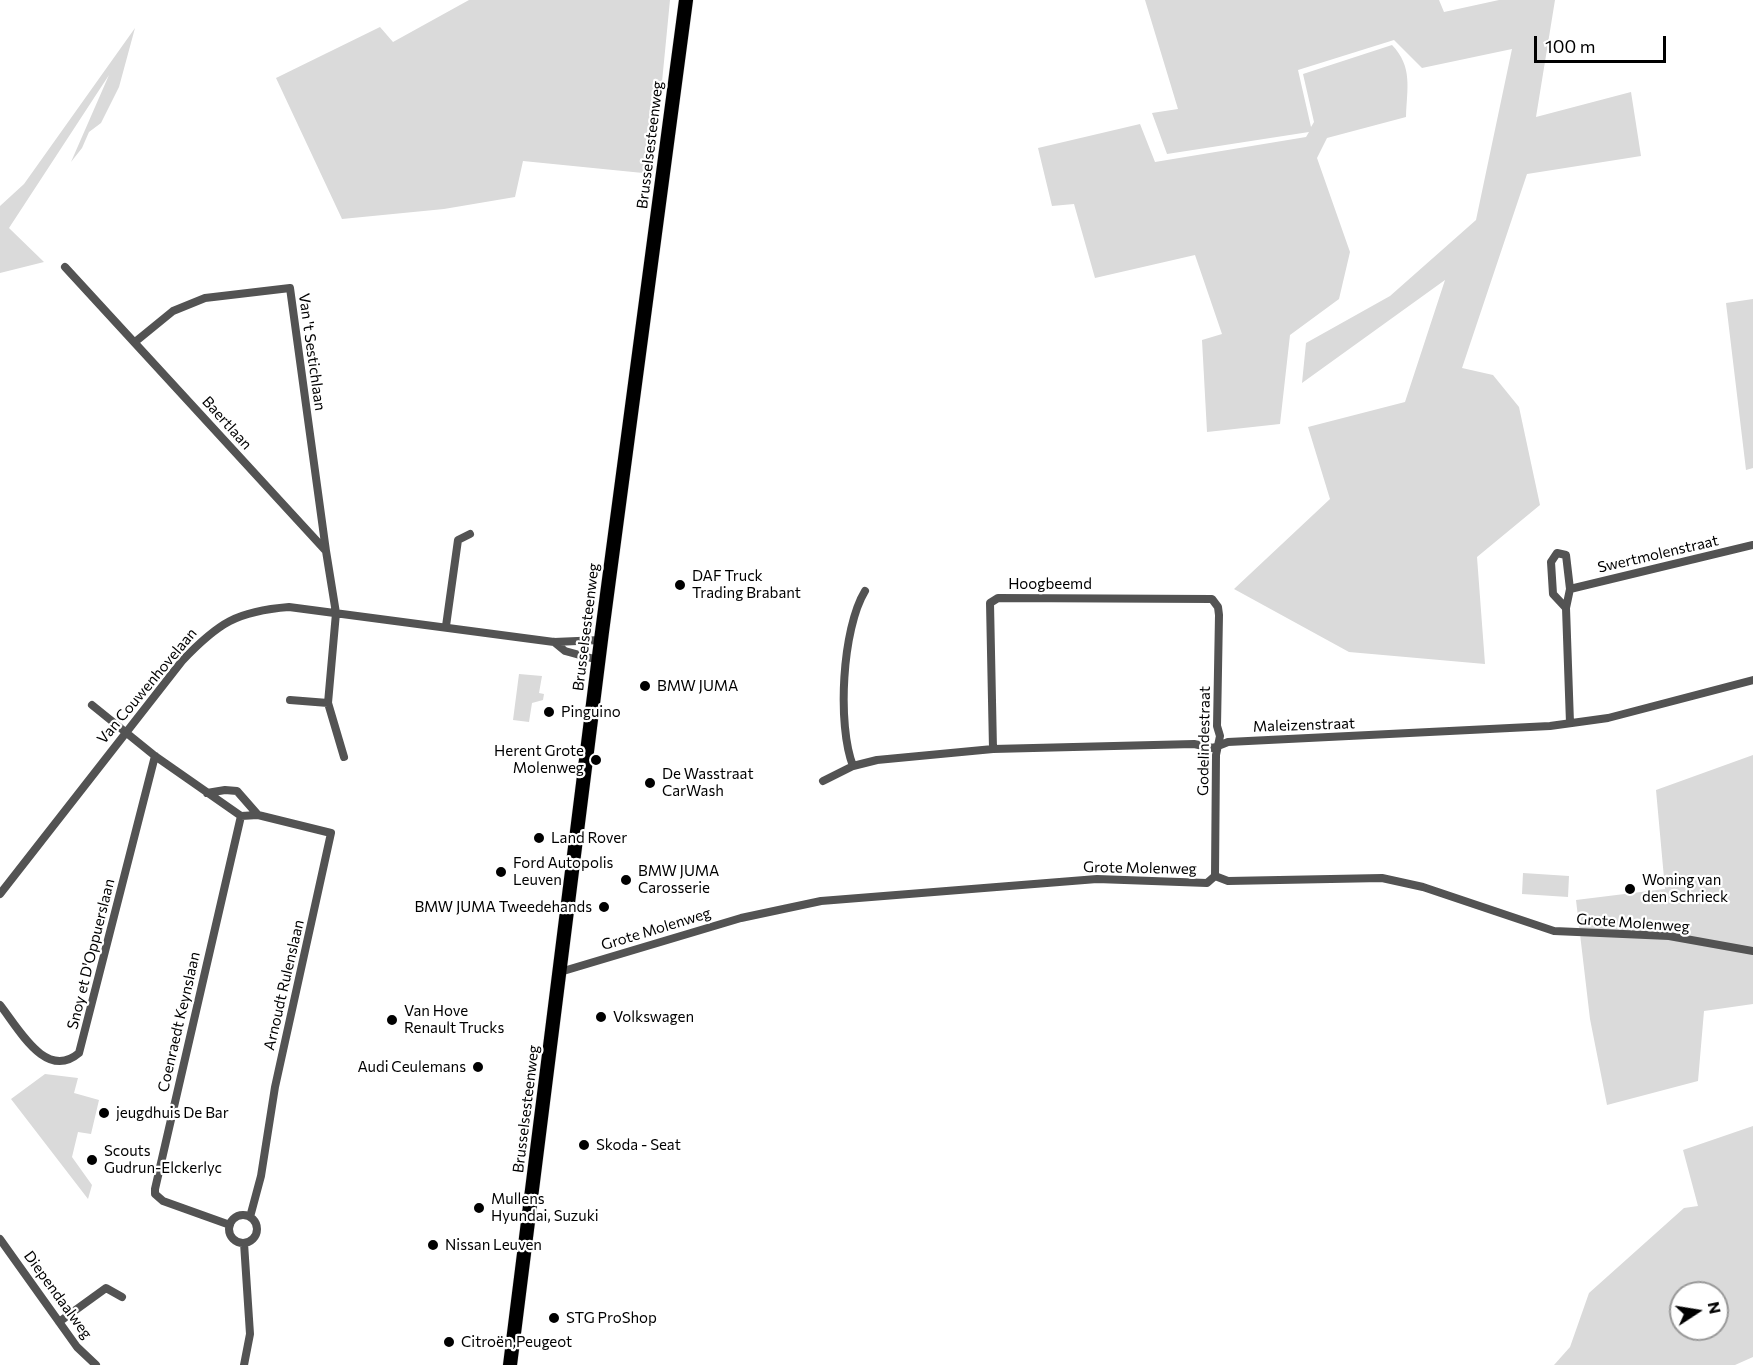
<!DOCTYPE html>
<meta charset="utf-8">
<style>
body{margin:0}
#map{position:relative;width:1753px;height:1365px;overflow:hidden;background:#fff;font-family:Commissioner,sans-serif}
canvas{display:block}
.north{position:absolute;left:1669px;top:1281px;width:60px;height:60px;box-sizing:border-box;background:#fff;border:2px solid #999;border-radius:50%;rotate:78deg;font-size:16px;font-weight:700;line-height:24px;text-align:center;color:#000}
.north::after{content:'';display:block;margin:auto;width:21px;height:27px;background:#000;clip-path:polygon(50% 0,100% 100%,50% 72%,0 100%)}
.scale{position:absolute;left:1534px;top:36px;width:132px;height:27px;box-sizing:border-box;border:3px solid #000;border-top:0;padding-left:8px;font-size:18px;line-height:21px;white-space:nowrap;color:#000;-webkit-text-stroke:4px #fff;paint-order:stroke}
</style>
<div id="map">
<canvas width="1753" height="1365"></canvas>
<div class="north">N</div>
<div class="scale">100 m</div>
</div>
<script>
const ctx = document.querySelector('canvas').getContext('2d');
ctx.lineJoin = 'round';
function fillPath(path, color) { ctx.fillStyle = color; ctx.fill(path, 'evenodd'); }
function stroke(path, color, width, dash) { ctx.strokeStyle = color; ctx.lineWidth = width; ctx.lineCap = dash ? 'butt' : 'round'; ctx.setLineDash(dash || []); ctx.stroke(path); }
function label(font, color, halo, rows, align = 'center') {
  ctx.font = font + ' Commissioner,sans-serif'; ctx.lineWidth = 4.5; ctx.setLineDash([]); ctx.textBaseline = 'middle'; ctx.strokeStyle = halo; ctx.fillStyle = color; for (const [text, x, y, turn = 0] of rows) {
    ctx.save(); ctx.translate(x, y); ctx.rotate((+turn || 0) * Math.PI / 180); ctx.textAlign = isNaN(turn) ? turn : align; if (halo) ctx.strokeText(text, 0, 0); ctx.fillText(text, 0, 0); ctx.restore();
  }
}
fillPath(new Path2D(`
 M469,0h201l-17,174 -130,-13 -8,36 -71,12 -102,10 -66,-141 104,-51 13,15z
 M1145,0h294l5,12 55,-12h56l-19,117 95,-25 10,64 -114,18 -65,194 31,7 26,32 21,98 -63,52 8,107 -136,-12 -115,-63 96,-90 -22,-72 97,-25 40,-122 -143,103 4,-40 84,-47 86,-76 36,-171 -90,19 -28,-28 -96,30 13,57 3,-5 -11,-48 89,-29c21,22 15,43 14,72l-79,21 -10,20 33,94 -11,47 -49,36 -10,89 -73,8 -5,-92 20,-6 -27,-79 -100,23 -21,-74 -22,2 -14,-58 102,-24 15,38 151,-25 3,-5 -142,22 -15,-41 26,-4z
 M135,28l-16,59 -18,36 -12,9 -7,16 -11,14 38,-87 -100,153 35,34 -44,11v-67l24,-22z
 M1753,299v169l-7,2 -20,-167z
 M519,674l23,2 -3,17 5,1 -1,6 -11,3 -3,19 -16,-2z
 M1753,755v249l-49,7 -6,70 -91,24 -17,-86 -14,-119 89,-11 -9,-99z
 M1523,873l46,3 -1,21 -46,-3z
 M45,1074l33,4 -4,15 25,7 -8,34 -13,-2 -6,25 20,28 -4,14 -77,-100z
 M1753,1126v231l-18,8h-181l16,-18 19,-54 95,-85 14,-2 -15,-56zM1681,1293h36v36h-36z`), '#dadada');
const primary = new Path2D(`
 M510,1365l92,-733 84,-632`);
stroke(primary, '#dbdbdb', 15);
stroke(new Path2D(`
 M65,267l261,284 10,62 -8,90 -38,-3
 M135,342l38,-31 32,-13 85,-10 36,263
 M1557,553l9,2 4,34 -4,19 -13,-14 -2,-32z
 M1570,589l183,-44
 M1566,608l4,115
 M446,626l12,-86 12,-6
 M554,642l11,9 33,9
 M328,703l16,54
 M92,705l63,51 86,60 -86,373v5l8,7 67,24
 M993,749l-3,-146 8,-5 214,1 6,8 1,8 -2,111 3,10 -4,19 -1,121
 M853,766c-16,-41 -11,-137 12,-175
 M823,781l30,-15 24,-6 116,-11 201,-5 19,4 15,-6 322,-16 58,-8 145,-38
 M207,793l18,-3 12,1 21,24
 M241,816l17,-1 73,18 -56,254 -14,89 -11,41
 M1215,876l13,5 154,-3 41,9 131,44 115,5 84,15
 M0,894l182,-233c36,-38 55,-50 107,-54l265,35 47,-2
 M560,972l181,-54 80,-17 276,-22 110,4 8,-7
 M0,1005c19,24 46,76 79,48l76,-297
 M229 1229a14 14 0 1 1 28 0a14 14 0 1 1-28 0Z
 M0,1239l77,108 19,18
 M244,1243l6,91 -6,31
 M59,1322l47,-34 16,9`), '#535353', 8);
stroke(primary, '#000', 14);
for (const [x, y, r, color] of [
 [680,585,6,"#000"],
 [645,686,6,"#000"],
 [549,712,6,"#000"],
 [596,760,6,"#000"],
 [650,783,6,"#000"],
 [539,838,6,"#000"],
 [501,872,6,"#000"],
 [626,880,6,"#000"],
 [1630,889,6,"#000"],
 [604,907,6,"#000"],
 [601,1017,6,"#000"],
 [392,1020,6,"#000"],
 [478,1067,6,"#000"],
 [104,1113,6,"#000"],
 [584,1145,6,"#000"],
 [92,1160,6,"#000"],
 [479,1208,6,"#000"],
 [433,1245,6,"#000"],
 [554,1318,6,"#000"],
 [449,1342,6,"#000"]
]) { const dot = new Path2D(); dot.arc(x, y, r, 0, 2 * Math.PI); ctx.fillStyle = color; ctx.fill(dot); stroke(dot, '#fff', 2); }
label('15px', '#000', '#fff', [
 ["Brusselsesteenweg",650,145,-83],
 ["Van 't Sestichlaan",312,352,82],
 ["Baertlaan",227,423,48],
 ["Swertmolenstraat",1658,554,-13],
 ["Hoogbeemd",1050,584],
 ["Brusselsesteenweg",586,627,-83],
 ["Van Couwenhovelaan",147,686,-50],
 ["Maleizenstraat",1304,725,-2],
 ["Godelindestraat",1204,741,-89],
 ["Grote Molenweg",1140,868,1],
 ["Grote Molenweg",1633,923,4],
 ["Grote Molenweg",656,929,-17],
 ["Snoy et D'Oppuerslaan",91,954,-76],
 ["Arnoudt Rulenslaan",284,985,-77],
 ["Coenraedt Keynslaan",179,1022,-77],
 ["Brusselsesteenweg",526,1109,-83],
 ["Diependaalweg",58,1295,54]
]);
label('15px', '#000', '#fff', [
 ["DAF Truck",692,576],
 ["Trading Brabant",692,593],
 ["BMW JUMA",657,686],
 ["Pinguino",561,712],
 ["Herent Grote",584,751,"right"],
 ["Molenweg",584,768,"right"],
 ["De Wasstraat",662,774],
 ["CarWash",662,791],
 ["Land Rover",551,838],
 ["Ford Autopolis",513,863],
 ["Leuven",513,880],
 ["BMW JUMA",638,871],
 ["Carosserie",638,888],
 ["Woning van",1642,880],
 ["den Schrieck",1642,897],
 ["BMW JUMA Tweedehands",592,907,"right"],
 ["Van Hove",404,1011],
 ["Renault Trucks",404,1028],
 ["Volkswagen",613,1017],
 ["Audi Ceulemans",466,1067,"right"],
 ["jeugdhuis De Bar",116,1113],
 ["Skoda - Seat",596,1145],
 ["Scouts",104,1151],
 ["Gudrun-Elckerlyc",104,1168],
 ["Mullens",491,1199],
 ["Hyundai, Suzuki",491,1216],
 ["Nissan Leuven",445,1245],
 ["STG ProShop",566,1318],
 ["Citroën,Peugeot",461,1342]
], 'left');
</script>
